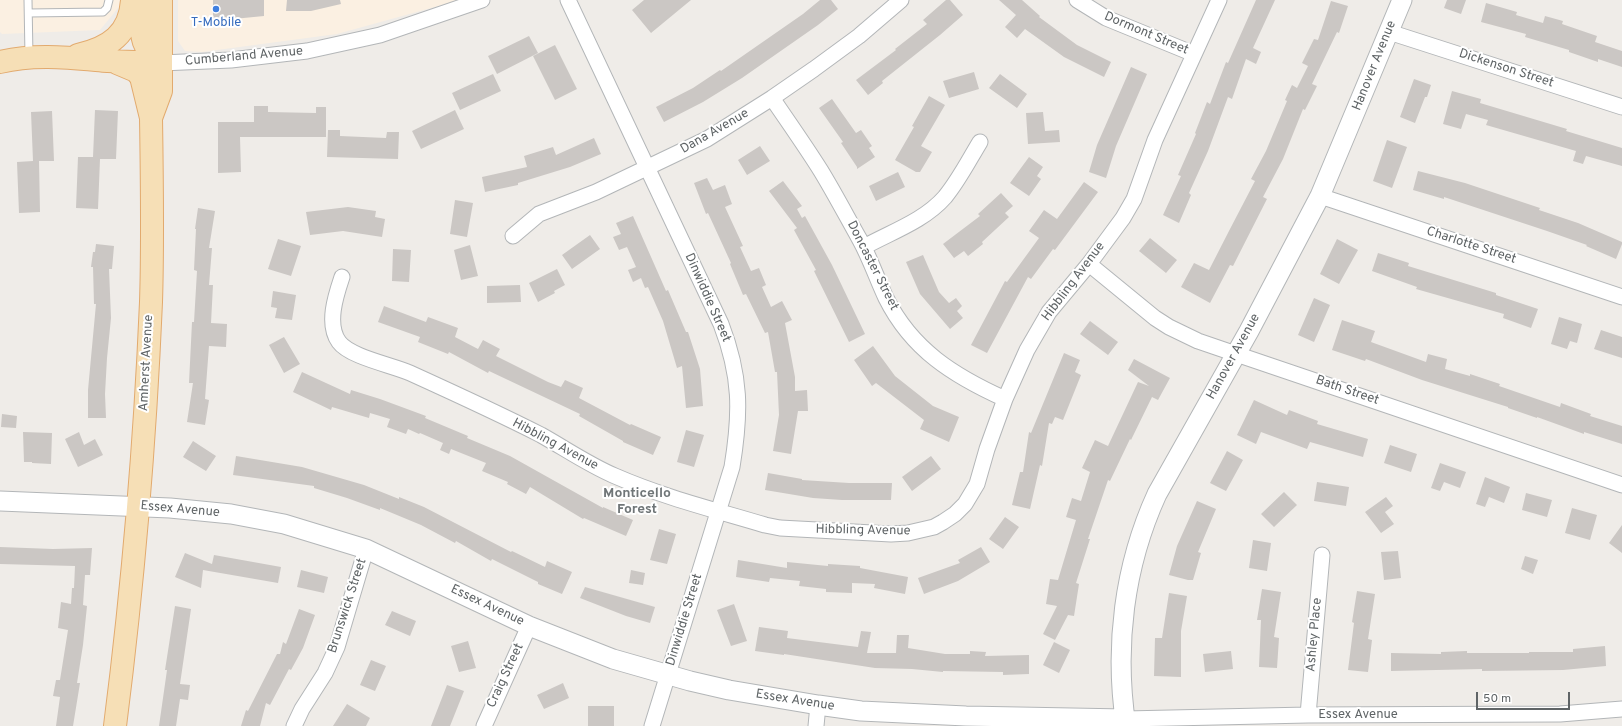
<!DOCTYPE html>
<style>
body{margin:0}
#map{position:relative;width:1622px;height:726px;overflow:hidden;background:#efece8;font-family:Overpass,sans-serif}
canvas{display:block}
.scale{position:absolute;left:1476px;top:692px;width:94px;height:18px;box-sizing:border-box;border:2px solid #5f6466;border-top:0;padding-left:5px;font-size:12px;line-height:14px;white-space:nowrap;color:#5f6466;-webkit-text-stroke:3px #fff;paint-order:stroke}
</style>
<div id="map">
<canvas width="1622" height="726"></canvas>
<div class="scale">50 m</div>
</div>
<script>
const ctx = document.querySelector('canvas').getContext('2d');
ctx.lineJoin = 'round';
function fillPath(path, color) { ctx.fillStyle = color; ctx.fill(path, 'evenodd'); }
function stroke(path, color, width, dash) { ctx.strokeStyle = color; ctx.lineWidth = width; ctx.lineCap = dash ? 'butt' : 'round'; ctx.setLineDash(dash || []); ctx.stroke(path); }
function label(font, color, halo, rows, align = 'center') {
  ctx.font = font + ' Overpass,sans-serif'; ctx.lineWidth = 4; ctx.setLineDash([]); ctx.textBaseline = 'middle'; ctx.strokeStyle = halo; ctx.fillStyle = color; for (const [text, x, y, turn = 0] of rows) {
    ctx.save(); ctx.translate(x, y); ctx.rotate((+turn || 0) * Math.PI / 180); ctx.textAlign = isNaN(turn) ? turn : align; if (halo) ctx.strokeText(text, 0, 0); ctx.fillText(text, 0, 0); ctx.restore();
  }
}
fillPath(new Path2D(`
 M0,0h123v2l-23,28 -98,4 -2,-2z
 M178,0h282l-123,34 -135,18 -17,-1 -7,-10z`), '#fbf0e2');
fillPath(new Path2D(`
 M213,0h51v16l-51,5z
 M287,0h53l1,4 -30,7h-25z
 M644,0h47l-40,33 -19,-23z
 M820,0h11l7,9 -20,16 -76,53 -39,24 -39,20 -8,-15 37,-19 27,-18 1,1 82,-57z
 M946,0h4l13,15 -23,20 -58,46 1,2 -15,12 -12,-15 40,-30 -1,-1 32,-25 -4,-4z
 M999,0h23l18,16 -1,1 38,28 34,17 -7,15 -40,-20 -39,-28 -8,9 -12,-11 11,-12z
 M1256,0h19l-22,48 8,4 -5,12 -10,-5 -14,40 -4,-2 -20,54 -19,42 2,2 -12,28 -16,-8 18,-39 -3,-1 18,-41 -1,-1 12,-31 3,2 16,-42 2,1z
 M1447,0h19l-5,14 -17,-6z
 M1331,1l17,5 -9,27 -2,-1 -25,52 5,2 -12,24 -2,-1 -20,50 -20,38 4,2 -34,67 -3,-1 -20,38 -29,-16 13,-24 15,7 21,-41 25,-48 -4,-2 15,-28 21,-50 -2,-1 7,-15 5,3 11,-22 -6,-3 12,-24 4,1z
 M1486,3l31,9 -1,3 27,8 2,-7 18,5 -1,3 35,12 -2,6 27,9v16l-24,-8v3l-29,-10v-2l-44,-13 1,-3 -45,-12z
 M529,36l9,17 -41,21 -9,-18z
 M555,45l22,44 -22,11 -22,-44z
 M1131,67l16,7 -31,72 -10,32 -17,-6 8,-27z
 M974,72l5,17 -30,9 -6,-17z
 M493,74l8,17 -41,19 -8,-17z
 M1000,74l27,20 -10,14 -28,-20z
 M1414,79l17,6 -4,12h-2l-10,26 -15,-6z
 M1452,91l29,8 -1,4 87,26 -1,2 56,17v18l-36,-10 -3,8 -10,-3 3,-10 -90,-26 2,-5 -22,-6 -5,15 -18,-5z
 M929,96l16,9 -24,41 11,6 -12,20h-4l-21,-12 19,-33 -2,-1z
 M832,99l24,34 5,-3 11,16 -3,2 6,9 -18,12v-2l-16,-24 2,-1 -24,-34z
 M254,106h14v6l48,1v-6h10v30h-86l1,35 -23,1v-51h36z
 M95,110l23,1 -2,48h-16l-2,50 -22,-1 2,-51h15z
 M455,110l9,19 -43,20 -9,-18z
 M52,111l2,50h-15l1,51 -21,1 -2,-51 16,-1 -2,-49z
 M1043,112l2,19 14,-1 1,12 -32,2 -2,-31z
 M328,130h12v6l46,2 1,-6h12l-1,27 -71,-2z
 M594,138l7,16 -31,13 -52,16v2l-33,7 -3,-15 45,-10 -3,-11 29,-9 3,8z
 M1387,140l20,7 -15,41 -19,-7z
 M760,146l10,15 -23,14 -9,-15z
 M1029,157l14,10 -6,9 4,3 -12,17 -19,-13z
 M1418,171l47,12 75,25 -1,2 39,13 44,19v2l-6,15 -30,-13 1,-1 -40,-14 -103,-34v2l-31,-9z
 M898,172l7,15 -29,14 -7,-15z
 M707,178l6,12 12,-5 7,19 -7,3 18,39 -3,1 11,24 8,-3 7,17 -4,2 9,20 11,-6 10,19 -7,3 10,54v14l12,-1 1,21h-10l-7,43 -18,-3 6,-36 -2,-43h-2l-7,-40 -3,1 -19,-39 -3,1 -13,-31 1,-1 -23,-50 -2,1 -12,-31z
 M783,181l19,25 -5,3 5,9 3,-2 27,49 33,69 -16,8 -35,-71 2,-1 -22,-40 3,-2 -28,-37z
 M1084,182l14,10 -43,58 -2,-1 -22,30 -3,-2 -41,76 -16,-8 34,-64 2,1 32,-44 -10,-7 15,-21 13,9z
 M1001,193l12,13 -8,7 4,4 -27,25 1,2 -15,12 -4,-5 -10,7 -11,-14 37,-28 -2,-2z
 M455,200l18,3 -6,34 -17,-3z
 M348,207l28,4 -1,6 10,2 -3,18 -39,-6 -33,4 -4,-23z
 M198,208l17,3 -6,37h3l-3,37h4l-2,38 16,1 -1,23 -17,-1 -4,53 4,1 -4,25 -18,-3 6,-39h-4l3,-61h2l3,-51 -3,-1 2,-41h-1z
 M633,216l33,75 2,-1 18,42h2l12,37 3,37 -17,2 -4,-42 -5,2 -14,-47 -15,-34 -3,1 -4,-10 -8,4 -5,-12 8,-3 -9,-20 -8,3 -6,-13 8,-3 -5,-11z
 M590,235l10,14 -28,20 -10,-14z
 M1150,238l27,22 -11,13 -27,-22z
 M278,239l23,7 -10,30 -23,-7z
 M1337,239l21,11 -19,34 -19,-10z
 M96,244l18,2 -2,23h-3l2,49 -4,40 -2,36 1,24h-18v-28l8,-86h-2l-1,-37h-2l2,-15h2z
 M470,245l8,31 -17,4 -7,-30z
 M393,249l18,1 -2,32 -17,-1z
 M1378,253l31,10 -1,3 88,27v2l42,14 -7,19 -28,-10 1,-4 -88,-25 1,-2 -45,-16z
 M923,255l16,37 10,11 7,-5 6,8 -5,5 6,7 -13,11 -30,-35 -14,-32z
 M557,269l8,16 -11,6 1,2 -17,9 -9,-19z
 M520,285l1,17 -34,1v-17z
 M273,291l23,4 -4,25 -17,-2 2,-10 -6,-1z
 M1314,298l16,7 -16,37 -16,-7z
 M384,306l42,16 2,-5 30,11 -3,9 23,12 5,-9 17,9 -4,7 52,26 13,5 4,-7 18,8 -4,10 51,27 1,-1 30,13 -8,18 -30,-13v-1l-44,-25 1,-2 -91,-43 -1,2 -39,-21 -1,2 -30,-12 2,-5 -42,-15z
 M1559,317l23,7 -5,19 -7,-2 -3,8 -16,-5z
 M1342,320l33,11 -4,11 55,20 2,-8 19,5 -2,10 25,7v-2l30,10 -1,2 61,21 1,-4 30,11 -1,2 32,10v18l-38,-12v2l-47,-17v1l-29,-10v-1l-86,-27 -56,-21 -1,2 -33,-11z
 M1090,321l28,21 -10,13 -28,-21z
 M1601,330l21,7v21l-28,-9z
 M284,337l16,27 -16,9 -15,-28z
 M873,346l22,30 38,30 26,11 -10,25 -29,-13 4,-9 -48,-37 -4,3 -18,-26z
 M1064,353l16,7 -5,12 6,3 -18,45 -8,-3 -3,7 -3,-1 -7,43 -2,-1 -10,44 -18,-4 8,-33h3l6,-40 2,1z
 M1134,359l36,19 -12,22 -6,-3 -21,43 -1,-1 -20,42 -2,-1 -20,59h2l-14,44 3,1 -5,32 -6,-1 -13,25 -12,-6 14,-28 -11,-2 4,-25 8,1 18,-60 -10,-3 6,-19 9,3 9,-29 -8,-4 13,-28 13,6 30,-64 11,4 -21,-16z
 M302,372l48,22 1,-4 29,9 46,17 -1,2 43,18 -1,2 43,18 93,52v-1l30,13 -7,16 -42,-18 -1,1 -53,-32 -4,7 -19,-10 1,-2 -26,-11 4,-8 -35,-14 -2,5 -9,-4 3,-7 -23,-10 -1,1 -11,-5 -2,5 -19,-7 3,-8 -20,-6 -1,5 -37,-11 -1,3 -38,-18z
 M1254,400l33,15 2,-5 29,11 -1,3 51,15 -5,18 -53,-15 -3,7 -46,-17 -5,12 -19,-9z
 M2,414l15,2 -1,12 -15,-1z
 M686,430l18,5 -10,32 -17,-5z
 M23,432l29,1 -1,31 -19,-1v-1h-8z
 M79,432l5,13 11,-6 8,16 -25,12 -13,-28z
 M193,441l23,15 -10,15 -23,-14z
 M1390,445l27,9 -6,18 -27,-9z
 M1227,451l16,9 -17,31 -16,-8z
 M236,456l66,11 62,18 35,14v-2l25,10 87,45 1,-1 33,16 2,-6 25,11 -10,22 -24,-10v-2l-46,-23 -1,2 -35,-20 -1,2 -34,-18 -41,-17v2l-33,-12 -33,-10v-2l-81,-11z
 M931,456l10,13 -29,22 -10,-14z
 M1440,463l26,9 -6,16 -16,-6 -4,9 -9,-3z
 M768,473l34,6v1l47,3h43l-1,17h-49l-29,-2 -48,-8z
 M1485,477l25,10 -6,16 -15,-6 -4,10 -9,-3z
 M1317,482l32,5 -3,19 -32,-5z
 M1284,492l13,13 -23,22 -13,-13z
 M1526,493l26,7 -5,17 -25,-7z
 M1386,497l7,9 -8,6 9,12 -13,9 -16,-21z
 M1197,501l19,8 -18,43 3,1 -8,27h-5l-19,-5 8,-29z
 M1572,508l25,7 -7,25 -25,-7z
 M1005,517l14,10 -16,22 -14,-10z
 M1622,525v28l-13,-10z
 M659,529l17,5 -9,30 -17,-4z
 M1253,540l18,3 -4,28 -18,-3z
 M0,547l53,2 39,-1 -2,27h-5l-2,30 4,1 -4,39 -6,38h3l-7,43h-17l4,-29 -7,-1 3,-16h4l8,-50 -10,-2 3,-26 10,2 1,-16h2l1,-22 -75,-2z
 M981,547l9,15 -32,19 -34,13 -6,-16 42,-15 -2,-3z
 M1398,551l3,27 -17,2 -3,-28z
 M185,553l27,11 2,-9 67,12 -3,16 -75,-13 -2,18 -26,-11z
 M1525,556l13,4 -5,14 -12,-5z
 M738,560l49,8v-6l41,4v-2l32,2v2l48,9 -3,17 -31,-6 1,-4 -23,-1v10l-26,-1v-3l-27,-3 1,-5 -30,-3 -1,4 -33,-5z
 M301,570l27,7 -4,16 -27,-6z
 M631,570l14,3 -2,12 -14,-2z
 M585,587l70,20 -5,16 -24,-7 -46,-18z
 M1262,589l19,3 -7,45 5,1 -2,30 -18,-1 2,-47h-4z
 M1357,591l18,3 -7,45 4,1 -4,32 -20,-2 6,-47 -2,-1z
 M1169,593l18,3 -6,35v46l-27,-1 1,-38h7z
 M734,604l13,37 -16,5 -14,-36z
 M175,606l16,3 -11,75 10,1 -2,15 -8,-1 -4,27h-17l8,-56h-2z
 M299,609l16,6 -12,33 -12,22 -2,-1 -19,36 -4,-2 -6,23h-19l5,-16 2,1 29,-57h3l3,-12 3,2z
 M392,611l24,10 -6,15 -25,-11z
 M759,627l29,4 -1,7 71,9 3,-16 10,1 -4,21h29l1,-18h12l-1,13 37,6h25v-3l16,1 -1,4 44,-1v19l-26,1v-3l-60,-1v1l-31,-3 -37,-1 -91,-14v1l-29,-4z
 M468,641l8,27 -17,4 -8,-26z
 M1054,642l16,8 -11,23 -16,-8z
 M1605,646l1,20 -43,4 -81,1v-2l-91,2v-18l50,1v-2l26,-1v2h62v-1h44v-3z
 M1231,651l2,18 -28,3 -2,-18z
 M371,660l15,6 -11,25 -15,-6z
 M563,683l6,15 -25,11 -7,-14z
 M447,685l17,6 -14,35h-19z
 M347,704l23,14 -4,8h-33z
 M588,706h26v20h-26z`), '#cbc7c4');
const service = new Path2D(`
 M28,0l1,56
 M29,13l74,-1 4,-4 2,-8`);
const minor = new Path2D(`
 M568,0l153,324c20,52 20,88 11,143l-80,259
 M1077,0l29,18 88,36
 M1389,32l233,75
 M161,63l70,-3 76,-9 73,-16 102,-35
 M772,98c17,25 34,49 49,73 14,23 26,46 39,69 10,18 17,39 26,58 26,52 68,78 119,101
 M1320,196l302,101
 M513,236l26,-22 57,-22 111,-53 65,-41 42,-29 45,-33 42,-36
 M864,247c27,-15 60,-26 81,-50 14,-17 24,-37 35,-55
 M1089,264l66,54 14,9 29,14 38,13 386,131
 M342,277c-6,18 -16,47 -3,65 11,15 53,23 71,31 44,20 88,40 131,62 25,14 48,30 74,41 48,21 100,34 150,49l15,3 111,6 17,-1 26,-6 9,-5 12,-8 10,-10 12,-20 10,-35 18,-50 22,-49 22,-38 40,-48 34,-46 11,-19 21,-59 64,-140
 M1308,715l14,-160
 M1125,719l183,-4 252,-1 62,-5
 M294,726l8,-17 23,-36 12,-26 29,-98
 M484,726l45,-100
 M816,726l2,-21`);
const tertiary = new Path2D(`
 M0,501l170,7 61,6 53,10 82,25 163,77 84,33 77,22 39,9 89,15 43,6 105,5 159,3
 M1126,726c-12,-79 -2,-160 31,-232l92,-163 71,-135 82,-196`);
const primary = new Path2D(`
 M139,0c3,25 -2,48 22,63
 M78,55c31,-7 52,-21 54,-55
 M0,62c35,-9 73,-4 108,-1 18,1 36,1 53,2
 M117,63l19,8 5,6 10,41
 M115,726c18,-141 30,-283 36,-424 2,-61 1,-123 0,-184l10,-27v-91`);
stroke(service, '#b3b6b8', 9);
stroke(minor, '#b3b6b8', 17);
stroke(tertiary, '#b3b6b8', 21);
stroke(primary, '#e2aa6e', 24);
stroke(service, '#fff', 7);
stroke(minor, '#fff', 15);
stroke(tertiary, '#fff', 19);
stroke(primary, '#f6dfb6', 22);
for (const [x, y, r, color] of [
 [216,9,4,"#3f7fe0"]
]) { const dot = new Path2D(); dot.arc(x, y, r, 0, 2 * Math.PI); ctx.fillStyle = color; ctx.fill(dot); stroke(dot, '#fff', 1.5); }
label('13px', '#366cbe', '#fff', [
 ["T-Mobile",216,23]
]);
label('13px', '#5f6466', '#fff', [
 ["Dormont Street",1146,34,23],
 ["Cumberland Avenue",244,57,-5],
 ["Hanover Avenue",1375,66,-68],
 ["Dickenson Street",1506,69,18],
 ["Dana Avenue",715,132,-30],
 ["Charlotte Street",1471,246,18],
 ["Doncaster Street",872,266,63],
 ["Hibbling Avenue",1074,282,-53],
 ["Dinwiddie Street",707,298,66],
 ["Hanover Avenue",1234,357,-61],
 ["Amherst Avenue",147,363,-87],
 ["Bath Street",1347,391,19],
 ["Hibbling Avenue",555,445,28],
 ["Essex Avenue",180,510,5],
 ["Hibbling Avenue",863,531,1],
 ["Brunswick Street",348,606,-72],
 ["Essex Avenue",487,606,25],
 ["Dinwiddie Street",685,620,-73],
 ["Ashley Place",1315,635,-85],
 ["Craig Street",506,676,-65],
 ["Essex Avenue",795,701,9],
 ["Essex Avenue",1358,715]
]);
label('bold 14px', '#707678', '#fff', [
 ["Monticello",637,494],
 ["Forest",637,510]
]);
</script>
